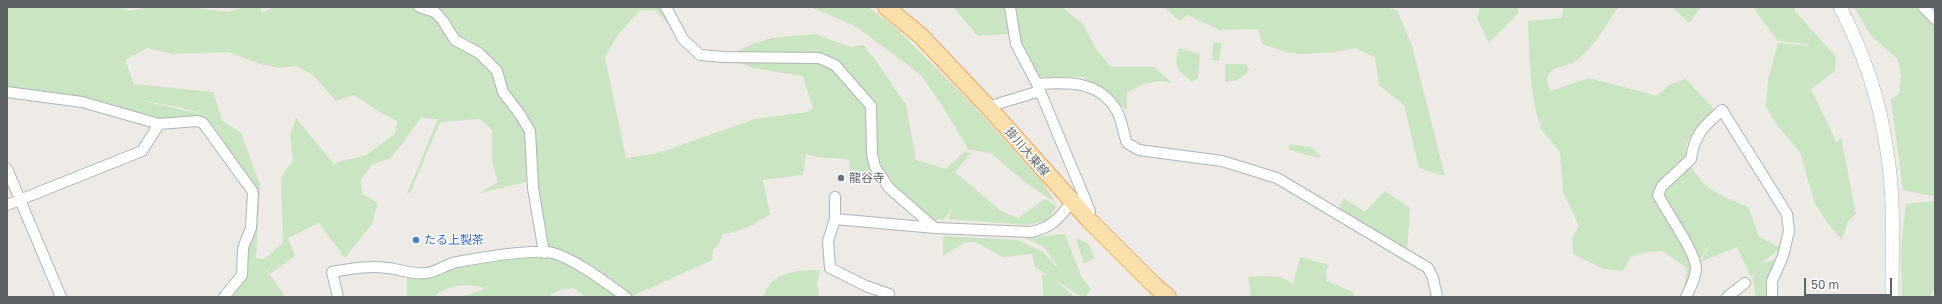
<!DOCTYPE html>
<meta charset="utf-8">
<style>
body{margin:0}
#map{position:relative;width:1942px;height:304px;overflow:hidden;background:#eeeae5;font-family:"Golos Text",sans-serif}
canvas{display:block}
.frame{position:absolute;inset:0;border:8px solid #5d6265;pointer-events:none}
.scale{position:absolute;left:1804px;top:278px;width:88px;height:18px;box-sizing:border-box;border:2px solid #5d6265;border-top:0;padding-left:5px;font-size:12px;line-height:14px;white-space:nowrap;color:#5d6265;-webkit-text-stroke:3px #fff;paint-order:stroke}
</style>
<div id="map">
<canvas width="1942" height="304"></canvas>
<div class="frame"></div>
<div class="scale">50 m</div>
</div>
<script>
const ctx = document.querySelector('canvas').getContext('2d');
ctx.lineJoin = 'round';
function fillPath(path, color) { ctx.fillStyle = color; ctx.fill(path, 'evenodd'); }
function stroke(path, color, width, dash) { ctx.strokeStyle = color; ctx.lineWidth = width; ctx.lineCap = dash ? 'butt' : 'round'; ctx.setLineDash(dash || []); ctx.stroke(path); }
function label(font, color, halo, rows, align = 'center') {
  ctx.font = font + ' "Golos Text","Noto Sans JP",sans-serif'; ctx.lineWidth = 3; ctx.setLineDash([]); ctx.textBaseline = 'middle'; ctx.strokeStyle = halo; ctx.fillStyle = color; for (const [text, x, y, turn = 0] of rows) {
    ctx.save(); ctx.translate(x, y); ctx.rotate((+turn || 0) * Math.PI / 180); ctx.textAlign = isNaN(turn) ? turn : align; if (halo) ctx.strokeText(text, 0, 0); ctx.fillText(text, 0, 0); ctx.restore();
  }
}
fillPath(new Path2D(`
 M7,7h112l11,4 17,-4h42l39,5 16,-5h17l1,6 12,-6h392l17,32 -28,-29 -16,1 -22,25 -12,21 21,101 27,-4 17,-5 85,-30 52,-7 6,-4 -10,-32 -50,-8 -29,-11 29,-13 19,-6 43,-4 35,13 13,-2 13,16 30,44 10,55 30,9 18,-17 7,1 -16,19 46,39 17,7 27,-19 12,7 -9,14 -20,5 -80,-6 5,-12 -9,12 -18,2 -27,-32 -28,-16 -21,-2 -1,-11c-15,-3 -29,-1 -43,-6l-3,21 -40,5 7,34c-15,11 -29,17 -47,20l-4,10 -6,6 -1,10 -82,37h-45l-11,-9 -12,1 -11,5 1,3h-86l-2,-1 21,-7c-14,-8 -41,-3 -51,8h-27v-19c20,0 32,2 45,-15l59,-8 32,-9 -12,-82 -4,18 -48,11 19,-11 -6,-22v-30l-12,-11 -40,3 -29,69 -4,3 31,-75 -17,-1 -30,40 -18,6 -12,15 1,15 16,9 -6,21 -27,34 -26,-35 -31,15 7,18 -25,18 -9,-10 21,27 2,6h-60l18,-22 11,-83 -50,-68h-44l-77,-22 -75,-9zM148,48l24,6 55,-2 34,12 18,4 17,-2 17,9 23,26 18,-6 26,17 17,9 -2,13 -29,21 -31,8 12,8 -14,-8 -37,-45 -6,17 3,26 -12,16 2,66 -19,16 -8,-1 4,-73 -19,-52 -21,-14h2l-9,-27 -79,-8 -9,-24zM135,99l44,8 27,8z
 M811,7h57l27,20 72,72 74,81 15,23 -30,-20 -34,-29 -24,-5 -25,-42 -22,-32 -66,-49z
 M953,7h109l21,17 13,25 15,18h43l18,16c-16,-5 -31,1 -45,10v17l-44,-33h-46l-28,-43 -31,2z
 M1164,7h220l13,3 15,36 33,130 -26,-8 -15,-63 -25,-20 -4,-28 -21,-9 -18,4 -35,2 -15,-2 -24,-8 -4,-15 -38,1 -33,-15 -7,6z
 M1481,7h37v7l-29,29 -12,-25z
 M1564,7h54c-13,20 -23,39 -42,54 -7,5 -22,5 -27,13 -4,6 -1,11 1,17l39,-13 68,18 12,-11 17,-6 28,30 -27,33 -2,17 19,25 16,11 28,12 11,30 22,11 -21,16 17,-5 -8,38h-13l-3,-19 3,-7 -5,6 -14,-30 -37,15 16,-26 -18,26 -15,35 4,-29 -25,-17 -16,1 -15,5 -8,14 -19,-2 -31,-15 -1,-15 7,-13 -16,-34 -3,-40 -20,-24 5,-17 -5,13c-10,-28 -11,-72 -12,-103l33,-3z
 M1672,7h29l-12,16z
 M1753,7h41l1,4 41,46 -1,14 -24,18 26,54 4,-6 15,77 -8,7 -6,19 -13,-15 -14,-21 -15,-52 -23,-27 -11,-18 2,-27 10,-37 31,3 -1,-2 -30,-3z
 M1854,7h65l16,12v174l-3,3 -29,-6 -12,-91 8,-5 2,-19 -3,-16 -27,-23z
 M1213,42l9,1 -3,18 -7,-1z
 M1179,48l21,6 -2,24 -6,4c-15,-14 -19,-13 -13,-34z
 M1225,64h21l3,6c-7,8 -13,12 -24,12z
 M1289,144l21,3 11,9 -2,2 -30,-8z
 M1385,191l25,17 -3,43 -69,-42 6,-11 21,14z
 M1935,201v86l-5,10h-28l-1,-50 5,-43z
 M1065,234l17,44 9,11 -6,8h-3l-47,-30 -3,-13 -29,3 -28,-15 -11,1 -21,13v-20l75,4 25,12 17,18 -16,-23 -19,-9z
 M1076,239c13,2 15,7 18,19l-10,6z
 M1300,257l29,8 -3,6 1,10 26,11 2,5h-104l-3,-20c13,0 35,-4 45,8z
 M820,270l-3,13 2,14h-56c10,-27 33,-26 57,-27z
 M1042,274l9,3 24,20h-32z`), '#c9e5c2');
const minor = new Path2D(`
 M419,7l16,5 8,9 12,19 24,13 18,18 6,21 16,21 11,18 3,57 11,65
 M666,7l17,32 17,16 24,2 95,1 16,7 36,41 1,48 3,13 14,21 46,40
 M1010,7l6,37 21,40 48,115 5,13 -2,7
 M1923,7l12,12
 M1037,84c31,-2 62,-4 80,27 5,9 6,22 10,32l12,7 83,11 55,17 151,90 5,10 4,19
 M7,92l75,10 77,22 38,-3 6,2 50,69 -2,36 -8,20 -1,27 -18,22
 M990,109l4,-4 46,-14
 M7,169l54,128
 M835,197v22l-7,22 2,27 36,18 23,8v3
 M7,205l135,-54 17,-27
 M835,219l100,9 96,4c22,-5 27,-13 41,-30
 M338,297l-6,-25c18,-3 37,-7 55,-4 12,1 26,7 39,5 11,-1 20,-9 31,-11 22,-4 77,-14 96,-9 24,7 53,30 73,44
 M1686,297c4,-8 9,-17 10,-27 1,-17 -29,-57 -38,-75l4,-9 29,-27c3,-24 13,-33 31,-49l65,104 2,17 -6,25 -11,25v16
 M1727,297l18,-14`);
const tertiary = new Path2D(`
 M1840,7c24,46 40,93 47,144 8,48 5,98 5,146`);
const primary = new Path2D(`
 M886,7l35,29 69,73 98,110 65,65 15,13`);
stroke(minor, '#b0b4b7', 12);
stroke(tertiary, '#b0b4b7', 14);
stroke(primary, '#edaa5f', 18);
stroke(minor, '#fff', 10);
stroke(tertiary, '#fff', 13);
stroke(primary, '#fce0ac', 16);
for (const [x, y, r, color] of [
 [841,178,4,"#6b7280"],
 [416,240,4,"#3f7fe0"]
]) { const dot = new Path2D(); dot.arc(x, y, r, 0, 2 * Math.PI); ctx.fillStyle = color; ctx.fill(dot); stroke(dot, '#fff', 1.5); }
label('12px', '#5d6265', '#fff', [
 ["掛川大東線",1027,152,49]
]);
label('12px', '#5b616d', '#fff', [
 ["龍谷寺",849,178]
], 'left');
label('12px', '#366cbe', '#fff', [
 ["たる上製茶",424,240]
], 'left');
</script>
